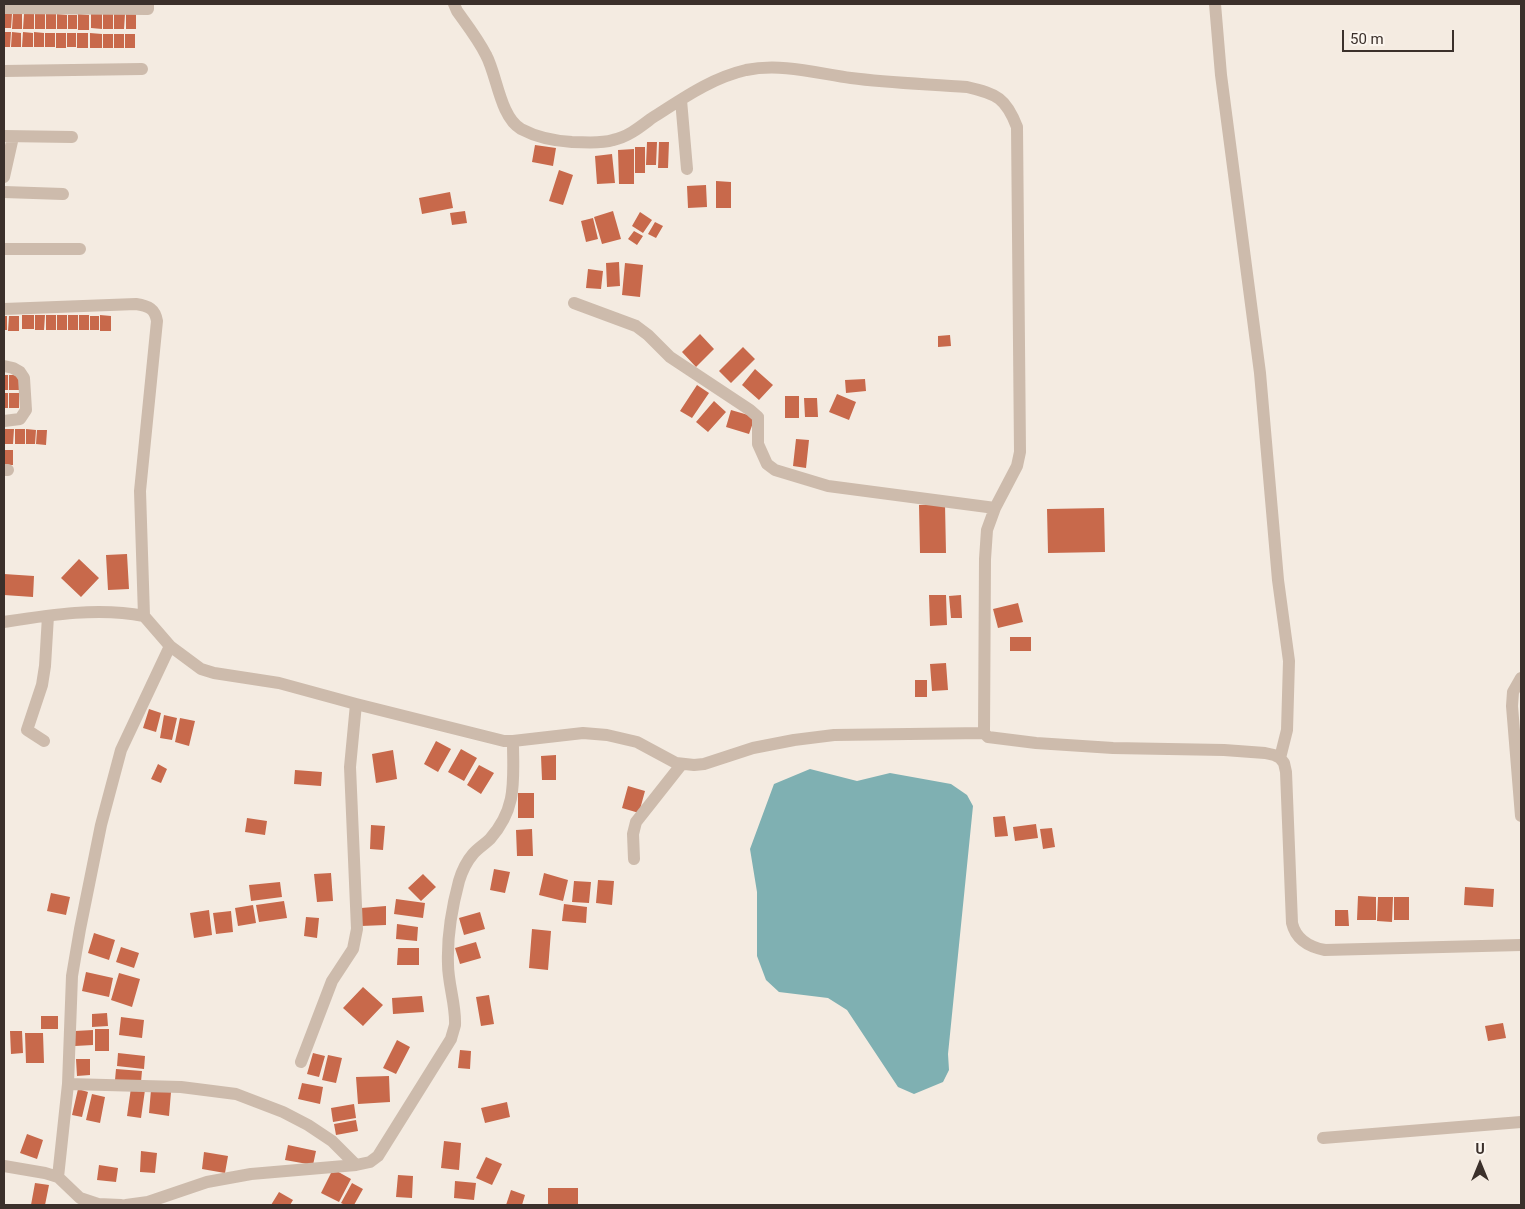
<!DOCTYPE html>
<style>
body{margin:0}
#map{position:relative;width:1525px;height:1209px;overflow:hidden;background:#f4ebe1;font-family:Roboto,sans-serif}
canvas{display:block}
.frame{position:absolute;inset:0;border:5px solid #3b302b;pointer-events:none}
.north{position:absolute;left:1455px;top:1139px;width:50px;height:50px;-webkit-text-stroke:4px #fbf5ee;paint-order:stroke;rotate:0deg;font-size:14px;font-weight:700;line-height:20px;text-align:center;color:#3b302b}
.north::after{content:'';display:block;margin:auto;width:18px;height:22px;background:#3b302b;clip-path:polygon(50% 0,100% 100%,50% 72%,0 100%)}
.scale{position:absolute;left:1342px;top:30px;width:112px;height:22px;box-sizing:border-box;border:2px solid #3b302b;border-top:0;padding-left:6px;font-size:15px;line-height:18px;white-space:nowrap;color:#3b302b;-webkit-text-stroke:4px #fbf5ee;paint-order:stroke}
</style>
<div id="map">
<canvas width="1525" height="1209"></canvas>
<div class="frame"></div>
<div class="north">U</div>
<div class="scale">50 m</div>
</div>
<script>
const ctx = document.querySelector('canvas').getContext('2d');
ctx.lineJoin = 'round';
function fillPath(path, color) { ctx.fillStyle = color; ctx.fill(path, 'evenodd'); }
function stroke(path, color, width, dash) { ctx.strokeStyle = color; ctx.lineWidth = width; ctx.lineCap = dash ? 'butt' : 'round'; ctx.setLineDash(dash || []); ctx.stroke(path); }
fillPath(new Path2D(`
 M810,769l47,12 33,-8 61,11 16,11 6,11 -25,248 1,16 -6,12 -29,12 -16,-7 -51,-77 -19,-12 -49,-6 -13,-12 -9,-24v-64l-7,-43 24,-65z`), '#7fb0b2');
fillPath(new Path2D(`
 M4,14h8l-1,14h-7z
 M13,14h9v15h-10z
 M24,14h10v15h-11z
 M35,14h10v15h-10z
 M46,14h10v15h-10z
 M57,14l10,1v14h-10z
 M78,14l11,1v15h-11z
 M91,14h11v15l-11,-1z
 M103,14h10v15h-10z
 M114,14h11l-1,15h-10z
 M126,14h10v15h-10z
 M68,15h9v14h-9z
 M4,32h7l-1,15h-6z
 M12,32l9,1v14h-10z
 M23,32l10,1v14h-11z
 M34,32l10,1v14h-10z
 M45,33h10v14h-10z
 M56,33h10v15h-10z
 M67,33h9v14h-9z
 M77,33h11v15h-11z
 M90,33l12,1v14h-12z
 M103,34h10v14h-10z
 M114,34h10v14h-10z
 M125,34h10v14h-10z
 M647,142h10l-1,23h-10z
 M659,142h10l-1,26h-10z
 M535,145l21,3 -3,18 -21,-4z
 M635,147h10v26h-10z
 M634,149v35h-15l-1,-34z
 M612,154l3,29 -18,1 -2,-28z
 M559,170l14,5 -10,30 -14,-4z
 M716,181l15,1v26h-15z
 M706,185l1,22 -19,1 -1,-22z
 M450,192l3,16 -31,6 -3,-16z
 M465,211l2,12 -15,2 -2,-12z
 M613,211l8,28 -19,5 -8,-27z
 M640,212l12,8 -9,13 -11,-7z
 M593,218l5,21 -12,3 -5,-21z
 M655,222l8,4 -7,12 -8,-4z
 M634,231l9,5 -6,9 -9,-6z
 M619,262l1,24 -13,1 -1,-24z
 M625,263l18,2 -3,32 -18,-2z
 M588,269l15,2 -2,18 -15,-1z
 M22,315h12v14h-12z
 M35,315h10l-1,15h-9z
 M46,315h10v15h-10z
 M57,315h10v15h-10z
 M68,315h10v15h-10z
 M79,315h10v15h-10z
 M100,315l11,1v15h-11z
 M4,316h3v14h-3z
 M9,316h10v15h-11z
 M90,316h9v14h-9z
 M700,334l14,15 -18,18 -14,-15z
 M950,335l1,11 -13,1v-11z
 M743,347l12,12 -24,24 -12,-12z
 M755,369l18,16 -14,15 -17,-15z
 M4,375h4v15h-4z
 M9,375h10v15h-10z
 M865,379l1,12 -20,2 -1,-13z
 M697,385l12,8 -17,25 -12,-7z
 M4,393h4v15h-4z
 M9,393h10v15h-10z
 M837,394l19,8 -7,18 -20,-8z
 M785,396h14v22h-14z
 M804,398h13l1,19h-13z
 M714,401l12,11 -18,20 -12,-10z
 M731,410l24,7 -6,17 -23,-7z
 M4,429h10l-1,15h-9z
 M15,429h10v15h-10z
 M26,429l10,1 -1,14h-9z
 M37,430h10l-1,15 -10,-1z
 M796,439l13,1 -3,28 -13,-2z
 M4,450h9v15h-9z
 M945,504l1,49h-26l-1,-48z
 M1104,508l1,44 -57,1 -1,-44z
 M127,554l2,35 -21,1 -2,-35z
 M79,559l20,19 -18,19 -20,-19z
 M4,574l30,2 -1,21 -29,-2z
 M929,595h17l1,30 -17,1z
 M961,595l1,23h-11l-2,-22z
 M1018,603l5,19 -25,6 -5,-19z
 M1010,637h21v14h-21z
 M946,663l2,27 -16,1 -2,-27z
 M915,680h12v17h-12z
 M149,709l12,4 -5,19 -13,-4z
 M164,715l13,3 -5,22 -12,-2z
 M180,718l15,3 -6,25 -14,-4z
 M436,741l15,8 -13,23 -14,-8z
 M461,749l16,9 -13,23 -16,-9z
 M393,750l4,29 -21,4 -4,-29z
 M556,755v25h-14l-1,-24z
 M158,764l9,5 -6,14 -10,-4z
 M479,765l15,8 -13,21 -14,-9z
 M295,770l27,2 -1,14 -27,-2z
 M628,786l17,5 -6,22 -17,-5z
 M518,793h16v25h-16z
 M1005,816l3,20 -13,1 -2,-20z
 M247,818l20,3 -2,14 -20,-3z
 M1036,824l2,14 -23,3 -2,-14z
 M371,825l14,1 -2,24 -13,-1z
 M1052,828l3,19 -12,2 -3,-20z
 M532,829l1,27h-16l-1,-26z
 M494,869l16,3 -5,21 -15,-3z
 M331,873l2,28 -16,1 -3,-28z
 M544,873l24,7 -5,21 -24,-6z
 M423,874l13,13 -15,14 -13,-13z
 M598,880l16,1 -2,24 -16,-2z
 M574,881l17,1 -2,21 -17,-1z
 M280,882l2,15 -31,4 -2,-16z
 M1465,887l29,2 -1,18 -29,-2z
 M51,893l19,4 -4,18 -19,-4z
 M1358,896l18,1v23h-19z
 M1378,897h15l-1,25 -15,-1z
 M1394,897h15v23h-15z
 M396,899l29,4 -2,15 -29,-4z
 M284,901l3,17 -28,4 -3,-17z
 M564,904l23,3 -1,16 -24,-2z
 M253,905l3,18 -18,3 -3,-18z
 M386,906v19l-25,1v-18z
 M209,910l3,25 -18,3 -4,-25z
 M1335,910h13l1,16h-14z
 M231,911l2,21 -17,2 -3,-21z
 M480,912l5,17 -21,6 -5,-17z
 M306,917l13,1 -2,20 -13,-2z
 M397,924l21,3 -1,14 -21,-2z
 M532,929l19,2 -3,39 -19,-2z
 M94,933l21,7 -6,20 -21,-7z
 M476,942l5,16 -21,6 -5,-16z
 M121,947l18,6 -5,15 -18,-6z
 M398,948h21v17h-22z
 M86,972l27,6 -4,19 -27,-6z
 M119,973l21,6 -8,28 -21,-7z
 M363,987l20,18 -20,21 -20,-18z
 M489,995l5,29 -13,2 -5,-29z
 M422,996l2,16 -31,2 -1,-16z
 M107,1013l1,13 -16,1v-13z
 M41,1016h17v13h-17z
 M121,1017l23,3 -2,18 -23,-3z
 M1503,1023l3,15 -18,3 -3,-15z
 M95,1029h14v22h-14z
 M93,1030v15l-18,1v-15z
 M10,1031h12l1,22 -12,1z
 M25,1033h18l1,30h-18z
 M397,1040l13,7 -14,27 -13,-6z
 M460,1050l11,1 -1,18 -12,-1z
 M118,1053l27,3 -1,13 -27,-3z
 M313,1053l12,3 -6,21 -12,-3z
 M328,1055l14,3 -6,25 -14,-3z
 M76,1059h14v16l-13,1z
 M116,1069l26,2 -1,11 -26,-2z
 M389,1076l1,26 -32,2 -2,-27z
 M302,1083l21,4 -3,17 -22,-5z
 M131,1088l14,2 -4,28 -14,-2z
 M78,1089l10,3 -6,25 -10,-2z
 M151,1090l20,2 -2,24 -20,-3z
 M92,1094l13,3 -5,26 -14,-3z
 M507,1102l3,15 -25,6 -4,-15z
 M354,1104l2,14 -23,4 -2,-14z
 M356,1120l2,11 -22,4 -2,-11z
 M27,1134l16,6 -6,19 -17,-6z
 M444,1141l17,2 -2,27 -18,-2z
 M288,1145l28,6 -3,14 -28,-5z
 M141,1151l16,2 -2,20 -15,-1z
 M204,1152l24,4 -3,17 -23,-4z
 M486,1157l16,7 -10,21 -16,-7z
 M99,1165l19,3 -2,14 -19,-2z
 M333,1169l18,10 -12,23 -18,-9z
 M398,1175l15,1 -1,22 -16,-1z
 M455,1181l21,2 -2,17 -20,-2z
 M35,1183l14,2 -4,20h-14z
 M352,1183l11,6 -9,16h-9l-4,-2z
 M548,1188h30v17h-30z
 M511,1190l14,5 -3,10h-16z
 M279,1192l14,8 -3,5h-19z`), '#c8694b');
stroke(new Path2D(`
 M454,4l3,7c10,14 21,28 29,44 11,20 14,62 35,74 15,8 34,12 51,13 13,0 28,2 41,-2 15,-3 27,-13 39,-22 30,-19 59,-40 94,-48 35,-7 70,3 105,8 38,5 78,6 116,9 30,7 39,11 50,40l3,325 -3,14 -22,42 -8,22 -2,29 -1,174
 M1215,4l6,71 39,298 18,207 11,81 -2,69 -7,28
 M4,8l144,1v-5
 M4,71l138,-2
 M681,100l6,69
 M4,136l68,1
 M4,177l9,-40
 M4,192l59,2
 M4,249h76
 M574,303l62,23 12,9 22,22 80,53 8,7v27l9,20 8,6 53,16 167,22
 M4,309l132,-5c13,2 19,5 21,17l-17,170 4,125
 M4,366l9,2 7,4 4,6 2,32 -6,9 -16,2
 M4,470h4
 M4,622c45,-7 94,-15 140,-6l26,30 31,23 13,4 65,10 77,21 148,37h9l70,-8 24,2 30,7 39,21 18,2 10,-1 49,-16 41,-8 40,-5 150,-2 4,4 48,6 77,5 111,2 41,3 9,2 6,3 4,5 2,9 6,151c4,17 17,24 33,27l196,-5
 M1521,678l-8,14 -1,14 9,110
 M44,741l-17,-11 15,-45 3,-19 3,-50
 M634,859l-1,-25 3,-12 45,-57
 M301,1062l31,-81 21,-32 4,-20 -7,-162 6,-63
 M68,1084l113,3 55,7 47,18 25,13 24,16 24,24
 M1323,1138l198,-16
 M4,1166l41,7 13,4 22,21 18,6 23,1
 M58,1177l10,-93 4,-108 8,-47 21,-104 20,-75 49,-104
 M126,1205l22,-3 59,-20 44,-8 105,-9 14,-3 8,-6 73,-117c1,-4 3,-10 4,-14 1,-20 -7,-41 -7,-61 -1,-28 4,-57 11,-83 3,-10 8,-20 14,-27 5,-6 12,-10 17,-15 28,-32 23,-59 23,-98`), '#cdbbac', 12);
</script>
